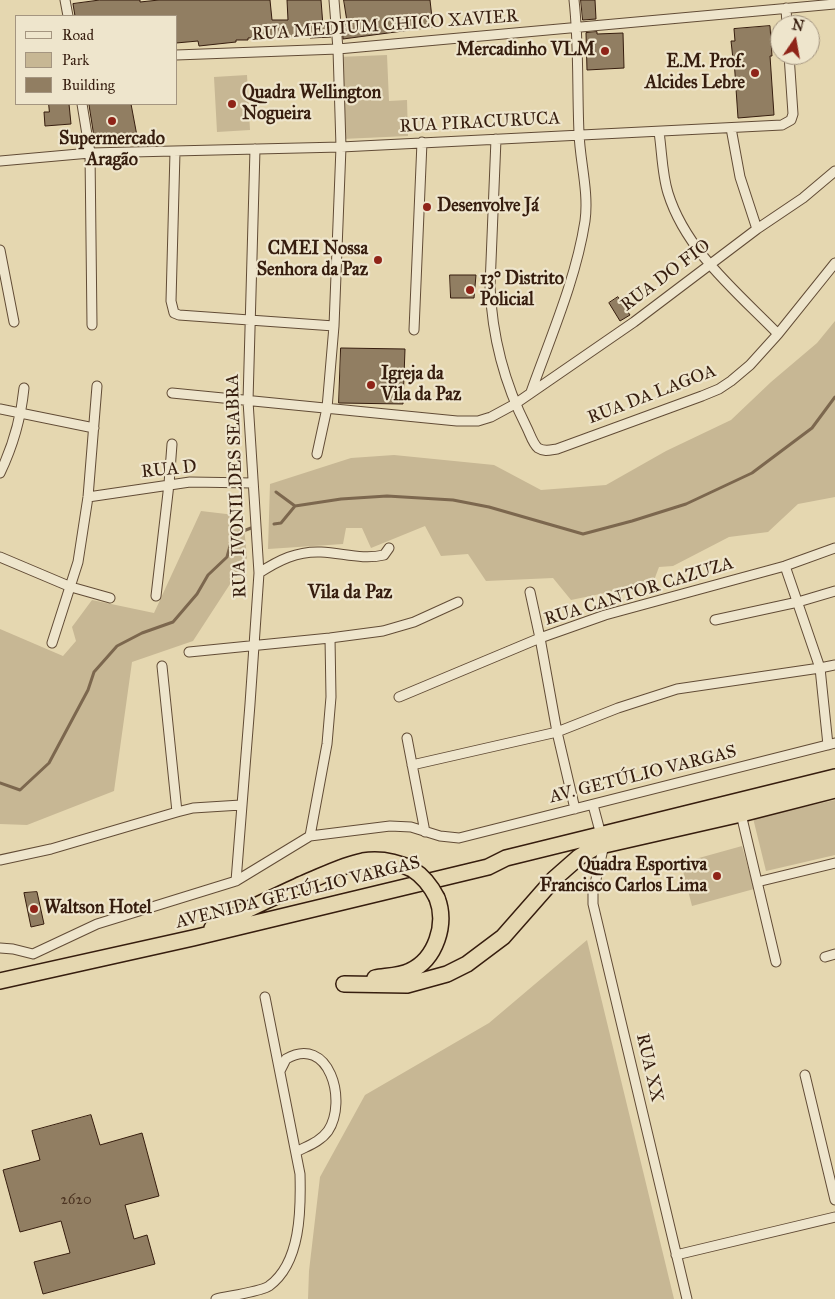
<!DOCTYPE html>
<meta charset="utf-8">
<style>
body{margin:0}
#map{position:relative;width:835px;height:1299px;overflow:hidden;background:#e5d7b0;font-family:"IM FELL Great Primer",serif}
canvas{display:block}
.legend{position:absolute;left:15px;top:15px;width:162px;height:90px;box-sizing:border-box;background:#eee5cc;border:1px solid #a49580;margin:0;padding:6px 9px;list-style:none;font-size:15px;color:#361d0e}
.legend li{display:flex;align-items:center;gap:10px;height:25px}
.legend b{width:25px;border:1px solid #a49580}
.north{position:absolute;left:770px;top:15px;width:50px;height:50px;box-sizing:border-box;background:#eee5cc;border:1px solid #a49580;border-radius:50%;rotate:12deg;font-size:14px;font-weight:700;line-height:20px;text-align:center;color:#361d0e}
.north::after{content:'';display:block;margin:auto;width:18px;height:22px;background:#8f2418;clip-path:polygon(50% 0,100% 100%,50% 72%,0 100%)}
</style>
<div id="map">
<canvas width="835" height="1299"></canvas>
<ul class="legend">
<li><b style="height:6px;background:#eee5cc"></b>Road</li>
<li><b style="height:14px;background:#c7b794"></b>Park</li>
<li><b style="height:14px;background:#917e62"></b>Building</li>
</ul>
<div class="north">N</div>
</div>
<script>
const ctx = document.querySelector('canvas').getContext('2d');
ctx.lineJoin = 'round';
function fillPath(path, color) { ctx.fillStyle = color; ctx.fill(path, 'evenodd'); }
function stroke(path, color, width, dash) { ctx.strokeStyle = color; ctx.lineWidth = width; ctx.lineCap = dash ? 'butt' : 'round'; ctx.setLineDash(dash || []); ctx.stroke(path); }
function label(font, color, halo, rows, align = 'center') {
  ctx.font = font + ' "IM FELL Great Primer",serif'; ctx.lineWidth = 4.5; ctx.setLineDash([]); ctx.textBaseline = 'middle'; ctx.strokeStyle = halo; ctx.fillStyle = color; for (const [text, x, y, turn = 0] of rows) {
    ctx.save(); ctx.translate(x, y); ctx.rotate((+turn || 0) * Math.PI / 180); ctx.textAlign = isNaN(turn) ? turn : align; if (halo) ctx.strokeText(text, 0, 0); ctx.fillText(text, 0, 0); ctx.restore();
  }
}
fillPath(new Path2D(`
 M387,55l2,46 18,-1 1,36 -66,3 -4,-82z
 M247,75l3,55 -33,2 -3,-55z
 M835,321v176l-37,7 -30,28 -39,5 -56,29 -14,1 -6,16 -82,17 -18,-22 -67,3 -18,-27 -27,2 -16,-30 -54,22 -9,-20h-16l-3,16 -75,5 2,-65 81,-26 43,-3 100,10 47,25 65,-5 60,-34 65,-31 40,-38 46,-39z
 M201,511l42,5 4,42 -54,83 -61,21 -18,129 -87,34 -27,-1v-195l63,27 13,-15 -4,-14 20,-27 62,13z
 M835,800v55l-69,16 -13,-53z
 M742,846l12,43 -62,17 -11,-43z
 M587,940l87,359h-366l1,-28 11,-94 45,-82 124,-72z`), '#c7b794');
stroke(new Path2D(`
 M276,492l19,14 46,-7 46,-3 66,4 36,7 94,27 49,-13 54,-17 66,-31 60,-45 23,-31
 M274,524l7,-1 14,-17
 M0,783l20,7 29,-27 39,-73 6,-18 23,-26 25,-13 31,-11 24,-28 11,-19 19,-18 6,-22 18,-7`), '#7c674e', 3);
const building = new Path2D(`
 M100,0h40v2l19,-2h111l2,20h16l-1,-20h34l2,26 7,-1 1,12 -21,1v-2l-62,2v2h-12v2l-37,4 -1,-5 -22,2v-27h-101l-2,-12z
 M344,0h86l3,27 -90,12 -1,-15h5z
 M581,0h14l1,19 -13,1z
 M770,26l2,30h-2l4,59 -36,3 -4,-59h-1l-2,-18h4l-1,-12z
 M597,32v2l26,-1 1,35 -37,2 -1,-37z
 M49,104h20l2,20 -26,2 -1,-14h5z
 M97,104h34l6,32 -42,7 -6,-38z
 M450,275h26l-2,23h-23z
 M618,297l12,18 -10,6 -11,-18z
 M341,348l64,1 -2,55 -64,-1z
 M37,892l7,32 -13,3 -7,-34z
 M91,1115l9,30 42,-12 17,63 -34,9 9,34 13,-4 8,29 -112,30 -9,-32 36,-9 -9,-32 -41,11 -17,-62 37,-10 -8,-29z`);
fillPath(building, '#917e62');
stroke(building, '#361d0e', 1);
const street = new Path2D(`
 M65,0l3,16
 M786,8l1,17
 M176,55l162,-6 497,-45
 M82,104l8,49 2,172
 M731,128l9,49 17,52
 M659,132c3,20 3,42 9,61 18,58 69,99 110,141
 M496,139l-6,147c2,50 14,97 37,142 3,6 6,16 11,20 6,4 12,2 19,1l145,-53 17,-7 12,-8 19,-16 28,-31 57,-71
 M175,152l-4,149 3,12 5,2 155,11
 M0,161l90,-8 251,-6 441,-22 9,-5 2,-6 -4,-59
 M0,250l14,72
 M414,330l8,-188
 M531,392c20,-56 45,-113 54,-171 4,-29 -5,-59 -6,-88 -2,-44 0,-89 -5,-133
 M172,393l285,28h21l13,-4 24,-13 119,-82 123,-93 46,-31 32,-27
 M0,409l94,19
 M317,454l10,-46 7,-82 7,-179 -3,-98 -4,-49
 M0,473c13,-27 21,-55 24,-85
 M88,497l102,-15 63,1
 M0,557l71,30 39,11
 M785,566l35,102 8,77
 M259,573c20,-13 38,-22 62,-21 22,1 41,8 63,3l5,-7
 M530,592l10,46 17,94 18,77
 M156,596l13,-112 3,-40
 M715,620l83,-18 37,-11
 M52,643l26,-81 10,-65 9,-111
 M189,652l141,-14 53,-7 31,-9 44,-20
 M162,666l15,146
 M399,697l141,-59 65,-23 180,-49 50,-18
 M407,738l18,94
 M412,765l145,-33 61,-24 59,-19 143,-21 15,-3
 M593,805l8,30
 M741,814l35,148
 M310,836l17,-92 4,-47 -1,-59
 M604,845l-11,47v12l94,395
 M0,860l51,-11 126,-37 16,-4 48,-3
 M236,881l14,-177 9,-131 -11,-172 7,-252
 M757,882l78,-19
 M0,948l13,1 20,5 64,-30 139,-43 74,-45 80,-10 21,1 29,9 19,2 376,-95
 M825,957l10,-3
 M280,1071l6,-12c43,-25 62,42 42,72 -8,11 -21,15 -32,21
 M805,1075l30,125
 M676,1255l159,-38
 M216,1299c12,-3 44,-7 53,-13 32,-23 32,-77 31,-112l-35,-177`);
const highway = new Path2D(`
 M587,849l154,-35 94,-24
 M212,928c29,-16 60,-30 90,-44 20,-8 40,-19 61,-23 18,-3 34,1 49,8
 M375,978c11,-2 25,-2 35,-7 26,-12 37,-47 27,-73
 M0,981l193,-43 295,-71 18,-9 329,-81
 M344,984l63,1 40,-11 20,-10 36,-27 51,-58 25,-22 17,-10`);
stroke(street, '#624c36', 11);
stroke(highway, '#361d0e', 18);
stroke(street, '#eee5cc', 9);
stroke(highway, '#e5d7b0', 15);
const highwayBridge = new Path2D(`
 M412,869c11,7 19,17 25,29`);
stroke(highwayBridge, '#361d0e', 18, []);
stroke(highwayBridge, '#e5d7b0', 15);
for (const [x, y, r, color] of [
 [605,51,5,"#8f2418"],
 [755,73,5,"#8f2418"],
 [232,104,5,"#8f2418"],
 [112,121,5,"#8f2418"],
 [427,207,5,"#8f2418"],
 [378,260,5,"#8f2418"],
 [470,290,5,"#8f2418"],
 [371,385,5,"#8f2418"],
 [717,876,5,"#8f2418"],
 [34,909,5,"#8f2418"]
]) { const dot = new Path2D(); dot.arc(x, y, r, 0, 2 * Math.PI); ctx.fillStyle = color; ctx.fill(dot); stroke(dot, '#eee5cc', 2); }
label('15px', '#4d3523', null, [
 ["2620",76,1200]
]);
label('18px', '#361d0e', '#eee5cc', [
 ["RUA MEDIUM CHICO XAVIER",385,26,-4],
 ["RUA PIRACURUCA",480,123,-3],
 ["RUA DO FIO",666,276,-37],
 ["RUA DA LAGOA",652,395,-21],
 ["RUA D",169,470,-6],
 ["RUA IVONILDES SEABRA",237,486,-92],
 ["RUA CANTOR CAZUZA",639,592,-17],
 ["AV. GETÚLIO VARGAS",643,775,-14],
 ["AVENIDA GETÚLIO VARGAS",298,893,-14],
 ["RUA XX",649,1068,77]
]);
label('bold 18px', '#361d0e', '#eee5cc', [
 ["Mercadinho VLM",595,51,"right"],
 ["E.M. Prof.",745,63,"right"],
 ["Alcides Lebre",745,84,"right"],
 ["Quadra Wellington",242,94],
 ["Nogueira",242,115],
 ["Supermercado",112,140,"center"],
 ["Aragão",112,161,"center"],
 ["Desenvolve Já",437,207],
 ["CMEI Nossa",368,250,"right"],
 ["Senhora da Paz",368,271,"right"],
 ["13° Distrito",480,280],
 ["Policial",480,301],
 ["Igreja da",381,375],
 ["Vila da Paz",381,396],
 ["Quadra Esportiva",707,866,"right"],
 ["Francisco Carlos Lima",707,887,"right"],
 ["Waltson Hotel",44,909]
], 'left');
label('bold 19px', '#361d0e', '#eee5cc', [
 ["Vila da Paz",350,593]
]);
</script>
